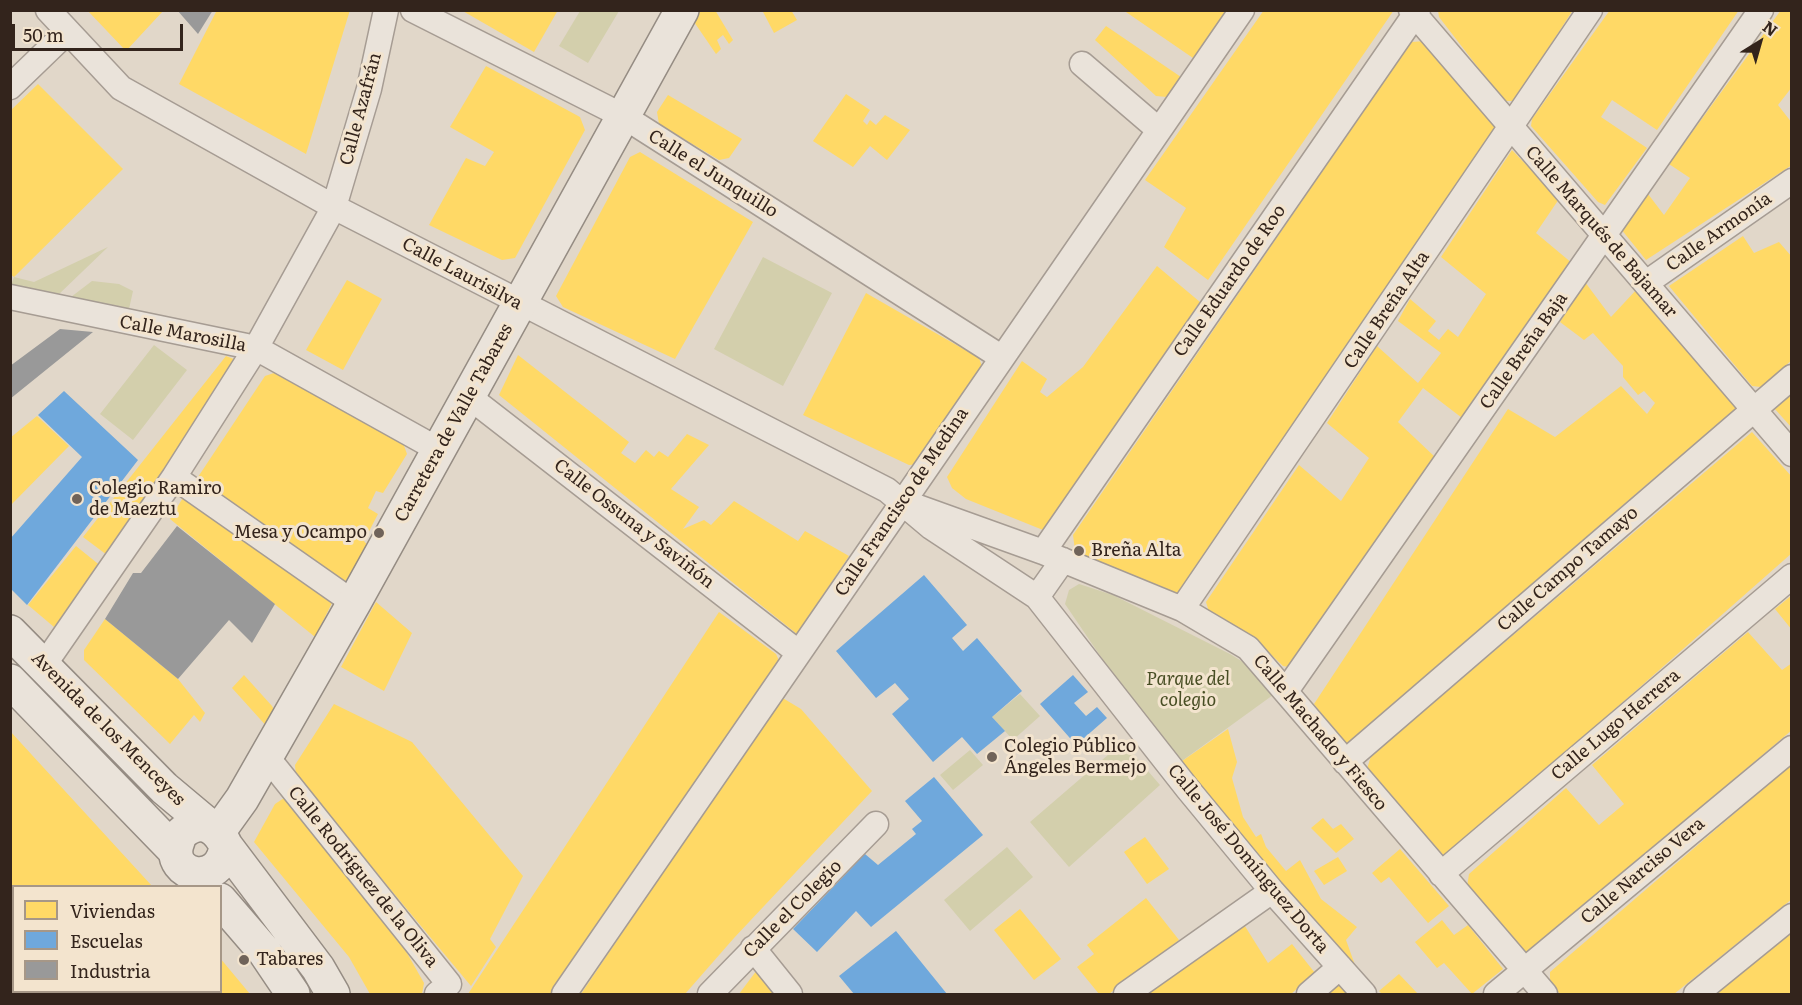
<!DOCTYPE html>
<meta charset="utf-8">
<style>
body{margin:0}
#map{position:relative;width:1802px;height:1005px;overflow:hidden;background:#e1d7c9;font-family:Literata,serif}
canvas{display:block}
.frame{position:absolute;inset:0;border:12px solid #33241c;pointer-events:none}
.legend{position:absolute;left:12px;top:885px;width:210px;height:108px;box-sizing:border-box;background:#f3e4ce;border:2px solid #a69787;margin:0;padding:8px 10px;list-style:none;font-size:18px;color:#33241c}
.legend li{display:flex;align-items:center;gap:12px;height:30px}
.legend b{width:30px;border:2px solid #a69787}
.north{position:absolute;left:1730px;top:12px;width:60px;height:60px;-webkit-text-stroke:4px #f3e4ce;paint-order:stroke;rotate:37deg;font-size:16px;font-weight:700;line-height:24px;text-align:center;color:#33241c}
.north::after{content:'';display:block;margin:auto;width:21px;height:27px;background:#33241c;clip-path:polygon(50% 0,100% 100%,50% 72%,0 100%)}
.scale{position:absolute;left:12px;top:24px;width:171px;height:27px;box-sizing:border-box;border:3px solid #33241c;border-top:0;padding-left:8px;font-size:18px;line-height:21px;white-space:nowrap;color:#33241c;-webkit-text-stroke:4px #f3e4ce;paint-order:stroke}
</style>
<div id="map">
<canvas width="1802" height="1005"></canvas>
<div class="frame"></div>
<ul class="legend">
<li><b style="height:16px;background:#ffd966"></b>Viviendas</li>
<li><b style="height:16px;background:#6fa8dc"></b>Escuelas</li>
<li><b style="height:16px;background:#999"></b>Industria</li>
</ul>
<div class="north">N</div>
<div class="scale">50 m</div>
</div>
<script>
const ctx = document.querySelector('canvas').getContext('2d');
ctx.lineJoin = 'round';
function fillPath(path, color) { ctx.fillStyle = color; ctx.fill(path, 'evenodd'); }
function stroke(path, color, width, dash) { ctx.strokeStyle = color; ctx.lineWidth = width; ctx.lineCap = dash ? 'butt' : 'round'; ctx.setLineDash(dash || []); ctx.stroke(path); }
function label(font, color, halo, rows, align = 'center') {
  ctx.font = font + ' Literata,serif'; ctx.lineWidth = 6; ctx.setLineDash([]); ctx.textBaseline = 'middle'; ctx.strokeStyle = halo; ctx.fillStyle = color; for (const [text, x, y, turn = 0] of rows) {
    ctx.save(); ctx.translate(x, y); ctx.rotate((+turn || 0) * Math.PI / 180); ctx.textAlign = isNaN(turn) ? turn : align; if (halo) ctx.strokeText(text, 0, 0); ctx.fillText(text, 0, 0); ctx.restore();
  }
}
fillPath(new Path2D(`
 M580,11h39l-31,52 -29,-17z
 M108,247l-51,49 -46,-11 3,-8 20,5z
 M763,257l69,36 -49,93 -69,-37z
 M92,281l27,3 14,7 -4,18 -58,-12z
 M154,345l33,25 -54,70 -33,-26z
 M1079,584l34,11 117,59 13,8 30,33 -98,71 -110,-162 4,-14z
 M1020,694l20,22 -27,24 -21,-23z
 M1123,742l37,43 -91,82 -39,-45z
 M970,750l13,15 -30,25 -13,-15z
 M1007,847l26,30 -63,54 -26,-31z`), '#d3cfac');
fillPath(new Path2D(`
 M87,10h77l-38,41z
 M217,10h133l-44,144 -127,-70z
 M461,10h97l-24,42z
 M698,10h17l18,30 -4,4 -6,-9 -6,5 4,9 -5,5 -26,-38z
 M762,10h29l6,10 -23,13z
 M1123,10h106l-36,48z
 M1264,10h130l-186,270 -44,-33 22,-39 -41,-28z
 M1438,10h135l-59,91h-10l-65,-84z
 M1610,10h129l-82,120 -45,-30 -11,17 46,31 -42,57 -7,-3 -67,-76 1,-7z
 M1781,10h11v77l-14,18 14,18v42l-146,95 -25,-31 27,-35 16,21 26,-37 -21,-14z
 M1106,26l75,51 -14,20 -11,-1 -61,-56z
 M1427,41l71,85 -315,464 -13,6 -95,-46 -2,-15 338,-493z
 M486,66l94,51 5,13 -70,128 -13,2 -73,-35 37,-67 19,8 9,-14 -44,-25z
 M38,84l85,85 -109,108 -4,-3v-163z
 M846,94l24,16 -7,11 4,4 3,-5 6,5 9,-10 25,15 -23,30 -17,-14 -17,21 -40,-26z
 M668,95l74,44 -13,19 -10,2 -60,-36 -2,-12z
 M1512,150l47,49 -23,34 37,31 -107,157 -43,-33 -25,34 37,35 -141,211 -11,-2 -23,-22 -50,-29 -4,-13 93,-137 42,36 28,-43 -42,-35 50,-77 41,37 23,-30 -43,-32 12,-22 26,22 -8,10 11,9 9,-11 10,8 28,-43 -45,-37z
 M640,152l113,70 -78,137 -112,-52 -7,-11 74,-139z
 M1743,236l11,17 25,-11 13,15v103l-31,27 -9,-1 -83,-100z
 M1157,266l43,36 -157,228 -77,-31 -14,-11 -5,-11 75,-116 25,18 -7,13 7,5 36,-30z
 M347,280l35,19 -39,71 -37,-20z
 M1585,282l26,35 26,-28 99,117 -2,11 -81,62 -307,267 -32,-42 194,-295 47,28 66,-51 26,28 8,-11 -11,-12 -6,4 -15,-18v-11l-30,-33 -9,7 -24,-18z
 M866,293l113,65 5,14 -61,92 -14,1 -106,-50z
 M518,355l111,87 -8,11 14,10 11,-13 8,7 5,-6 9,6 19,-23 22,11 -38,44 28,18 -16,22 21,-9 7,5 23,-24 64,40 7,-10 44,25 -52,78 -298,-239z
 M226,356l10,4 -125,198 -28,-21z
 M274,373l129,70 4,11 -24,39 -7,-2 -8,17 10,6 -14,27 5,6 -25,36 -146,-106 67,-101z
 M1792,392v36l-18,-20z
 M37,416l32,30 -59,60v-68z
 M1752,432l40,45v76l-346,305 -79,-89 4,-13z
 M184,496l148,107 -17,34 -145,-118z
 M76,546l26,21 -48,60 -26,-22z
 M1792,595v35l-17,-21z
 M376,602l36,31 -28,58 -43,-24z
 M719,612l57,42 5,11 -226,329h-87z
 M105,619l73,60 27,34 -5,9 -6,-7 -24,29 -86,-84v-10z
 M1748,632l34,38 10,-7v67l-266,225 -59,-68 2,-13 97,-86 33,37 25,-21 -32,-39z
 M244,675l28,31 5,10 -8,13 -37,-41z
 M781,697l20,12 71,82 -138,147 -49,56h-104z
 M334,704l78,38 111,134 -33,63 6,8 -25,39 -175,-210 -1,-11z
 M1228,729l9,33 -5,16 11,39 13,20 5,-3 5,13 20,24 14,-11 21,39 36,28 -11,13 9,25 -180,-199z
 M10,731l142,155h-138v103l-4,-3z
 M1792,764v135l-118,95h-114l-10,-11v-11z
 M284,798l102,118 38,67 -2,11h-52l-21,-37 -95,-115 21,-38z
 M1323,818l10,11 8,-5 13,15 -18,14 -25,-25z
 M1145,837l24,32 -22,15 -23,-32z
 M1400,849l49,57 -21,17 -39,-46 -8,6 -9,-10z
 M1338,857l9,14 -23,14 -10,-14z
 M1146,898l33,42 -70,54h-10l-22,-27 17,-13 -7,-9z
 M1020,909l41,50 -27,21 -40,-50z
 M1442,920l12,15 14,-10 35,44 -31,25 -28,-31 -7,5 -22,-26z
 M1243,923l25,40 24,-19 23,29 -24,21h-150z
 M1792,927v67h-82z
 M220,958l30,36h-143l3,-2h110z
 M757,970l20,24h-38z
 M1399,974l19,20h-36l-3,-3z
 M1335,979l21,15h-38z
 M16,992h33l-4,2h-26z`), '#ffd966');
fillPath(new Path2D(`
 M64,391l74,69 -111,145 -17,-17v-49l72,-82 -44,-42z
 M924,575l43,50 -15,13 11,13 14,-13 45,53 -30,26 13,14 -28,23 -15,-17 -29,25 -41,-48 17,-15 -14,-16 -19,15 -40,-47z
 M1073,675l15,17 -14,11 12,13 11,-9 10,11 -31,27 -36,-41z
 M934,777l49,58 -112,92 -15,-16 -39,41 -24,-23 72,-75 13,11 38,-31 -4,-5 10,-8 -17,-20z
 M896,931l51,63h-93l-15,-18z`), '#6fa8dc');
fillPath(new Path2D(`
 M177,10h36l-15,24z
 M60,329l33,3 -83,67v-33z
 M177,526l98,78 -23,39 -23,-23 -51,59 -73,-60 28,-46h8z`), '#999');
const street = new Path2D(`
 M48,10l73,78 213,119 553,283 44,37 106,70 150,191 85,103 92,103
 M413,10l210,106 378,241
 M1411,10l381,444
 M1082,64l77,66
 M10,87l57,-55
 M1646,283l146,-102
 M10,297l246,51 183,102
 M468,396l331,257
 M174,477l180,126
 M915,506l128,46 139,57 66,39 297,346
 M1043,552l375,-542
 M1037,597l26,-37
 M1182,609l408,-599
 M44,665l130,-188 82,-129 78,-141 35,-118 17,-79
 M1286,691l475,-681
 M267,757l182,227 -12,10
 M1345,762l447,-385
 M1441,874l351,-298
 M753,948l37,46
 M70,994l3,-2
 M564,994l678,-984
 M710,994l166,-170
 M1126,994l146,-103
 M1309,994l31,-27
 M1496,994l296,-246
 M1696,994l96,-78`);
const secondary = new Path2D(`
 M10,632l154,156 43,36
 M10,681l165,170
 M219,831l23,-32 112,-196 328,-593
 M226,846c-5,43 -59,31 -49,-2 2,-5 2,-9 6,-12 19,-15 34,-5 43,14l92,122 15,26
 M220,900l44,51 29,43`);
stroke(street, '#a69c93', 27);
stroke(secondary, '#958c83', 36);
stroke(street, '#eae3da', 24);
stroke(secondary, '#eae3da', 33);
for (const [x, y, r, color] of [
 [77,499,6,"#706359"],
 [379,533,6,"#706359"],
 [1079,551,6,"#706359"],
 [992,757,6,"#706359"],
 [244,960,6,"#706359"]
]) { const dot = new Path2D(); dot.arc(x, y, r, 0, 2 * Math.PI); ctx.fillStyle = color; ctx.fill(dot); stroke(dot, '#f3e4ce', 2); }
label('18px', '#33241c', '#f3e4ce', [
 ["Calle Azafrán",361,109,-75],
 ["Calle el Junquillo",713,174,32],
 ["Calle Marqués de Bajamar",1601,232,49],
 ["Calle Armonía",1719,232,-35],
 ["Calle Laurisilva",462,274,28],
 ["Calle Eduardo de Roo",1230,281,-55],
 ["Calle Breña Alta",1387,310,-56],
 ["Calle Marosilla",183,334,11],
 ["Calle Breña Baja",1524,351,-55],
 ["Carretera de Valle Tabares",454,423,-61],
 ["Calle Francisco de Medina",902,502,-56],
 ["Calle Ossuna y Saviñón",634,524,38],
 ["Calle Campo Tamayo",1568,569,-41],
 ["Calle Lugo Herrera",1616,725,-40],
 ["Avenida de los Menceyes",108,729,45],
 ["Calle Machado y Fiesco",1320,733,50],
 ["Calle José Domínguez Dorta",1248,859,50],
 ["Calle Narciso Vera",1643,871,-40],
 ["Calle Rodríguez de la Oliva",363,877,51],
 ["Calle el Colegio",793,909,-45]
]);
label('18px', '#33241c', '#f3e4ce', [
 ["Colegio Ramiro",89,489],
 ["de Maeztu",89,510],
 ["Mesa y Ocampo",367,533,"right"],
 ["Breña Alta",1091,551],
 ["Colegio Público",1004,747],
 ["Ángeles Bermejo",1004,768],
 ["Tabares",256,960]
], 'left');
label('italic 18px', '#484e24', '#f3e4ce', [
 ["Parque del",1188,680],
 ["colegio",1188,701]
]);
</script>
